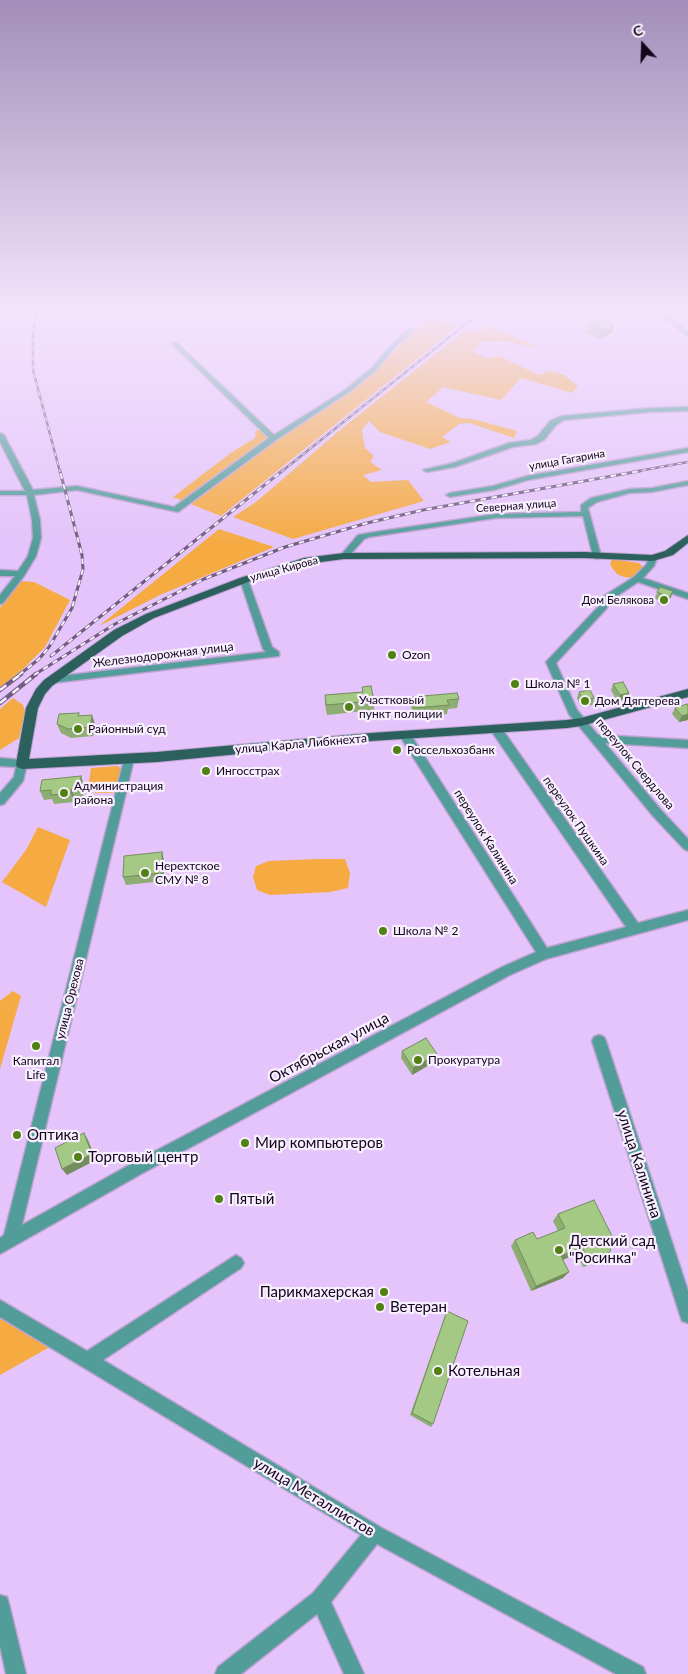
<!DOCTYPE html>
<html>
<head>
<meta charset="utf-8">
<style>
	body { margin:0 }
	#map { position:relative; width:688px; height:1674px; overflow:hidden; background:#e4c4fa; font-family:Lato,sans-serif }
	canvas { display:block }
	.north { position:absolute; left:618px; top:20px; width:50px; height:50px; -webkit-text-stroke:4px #f8f0fe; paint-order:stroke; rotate:340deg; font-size:14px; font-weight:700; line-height:20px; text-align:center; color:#13051c }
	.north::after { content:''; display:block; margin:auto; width:18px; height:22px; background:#13051c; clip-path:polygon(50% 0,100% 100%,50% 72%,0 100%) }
</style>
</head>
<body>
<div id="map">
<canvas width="688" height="1674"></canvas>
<div class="north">С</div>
</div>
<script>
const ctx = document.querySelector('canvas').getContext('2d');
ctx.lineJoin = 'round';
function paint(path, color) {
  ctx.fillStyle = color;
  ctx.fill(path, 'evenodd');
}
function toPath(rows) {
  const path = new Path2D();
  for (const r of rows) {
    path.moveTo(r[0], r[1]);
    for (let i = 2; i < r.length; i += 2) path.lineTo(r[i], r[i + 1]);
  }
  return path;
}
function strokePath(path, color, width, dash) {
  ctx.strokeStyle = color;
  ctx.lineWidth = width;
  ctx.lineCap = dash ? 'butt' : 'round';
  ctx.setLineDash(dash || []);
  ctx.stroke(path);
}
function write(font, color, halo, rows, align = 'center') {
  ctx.font = font + ' Lato,sans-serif';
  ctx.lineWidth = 4.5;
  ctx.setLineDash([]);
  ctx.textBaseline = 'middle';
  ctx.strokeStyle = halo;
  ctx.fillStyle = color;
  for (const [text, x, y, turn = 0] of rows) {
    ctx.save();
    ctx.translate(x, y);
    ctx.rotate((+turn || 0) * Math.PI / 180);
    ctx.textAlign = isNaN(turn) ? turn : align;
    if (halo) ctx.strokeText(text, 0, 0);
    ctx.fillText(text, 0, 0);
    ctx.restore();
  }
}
const green = toPath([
	[431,318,458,326,221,516,173,497,232,452,255,438,256,430,261,430,271,442,348,392,377,370,410,334],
	[486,324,541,348,500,341,482,342,473,352,487,358,499,356,539,375,549,371,563,374,578,386,572,393,521,378,501,400,443,387,426,402,460,418,473,419,517,431,514,438,469,423,459,424,442,437,451,442,430,449,380,432,369,421,362,430,365,448,374,456,370,462,382,470,363,475,371,482,408,480,424,501,293,539,233,517,256,502,340,430,467,329,480,331],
	[219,529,274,547,160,595,99,626],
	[612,559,639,563,643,567,635,578,624,577,617,574,613,569,610,564],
	[19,581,34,582,70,600,45,647,22,670,0,687,0,608],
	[13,698,23,705,25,712,19,738,0,750,0,709],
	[118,766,122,770,116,793,95,793,89,782,91,768],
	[38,827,70,840,46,907,2,882,26,850],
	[317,859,345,859,350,873,348,888,330,892,270,895,257,890,253,877,256,866,269,861],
	[13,991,21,996,0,1069,0,1001],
	[0,1311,55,1344,0,1375]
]);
const minor = toPath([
	[658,311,665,311,688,332,688,337,658,311],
	[410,328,415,329,395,347,376,370,349,392,276,440,178,512,77,490,34,495,40,520,41,538,36,556,24,576,3,603,0,604,0,595,15,576,0,576,0,570,18,571,28,556,33,538,32,520,27,495,0,495,0,491,25,491,0,442,0,433,4,435,33,490,77,486,174,507,269,438,172,344,172,342,176,342,274,435,345,390,372,368,391,345,410,328],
	[688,407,688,411,650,412,564,420,556,425,544,440,536,444,513,447,455,467,427,472,423,470,453,463,509,443,531,440,538,436,550,421,562,416,650,408,688,407],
	[688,448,688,452,528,480,494,490,450,497,446,495,450,493,493,486,527,476,688,448],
	[688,481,688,485,652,492,630,493,597,502,588,508,601,556,597,559,593,556,583,516,496,518,369,537,364,539,347,558,341,558,340,556,358,535,369,533,496,514,581,512,581,505,591,498,630,489,652,488,688,481],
	[653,555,657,558,654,566,643,578,688,593,688,599,638,582,611,600,606,609,556,663,577,710,598,735,688,740,688,748,605,743,661,810,688,839,688,851,684,849,653,816,569,714,546,662,599,606,604,596,634,577,646,565,650,556,653,555],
	[244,577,248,580,272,647,279,652,279,656,52,683,47,680,52,677,266,652,263,649,240,580,244,577],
	[496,725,500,726,638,923,688,910,688,920,546,959,510,975,141,1174,0,1254,0,1238,4,1235,125,756,133,756,134,759,22,1225,131,1164,502,967,536,952,401,738,400,735,401,732,409,732,547,948,626,927,492,732,491,729,492,726,496,725],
	[0,758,22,760,27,764,23,781,4,804,0,805,0,793,14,777,16,767,0,766,0,758],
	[599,1035,604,1037,606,1041,688,1291,688,1323,682,1321,680,1315,592,1041,594,1037,599,1035],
	[236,1255,241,1258,244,1263,241,1268,103,1360,380,1527,643,1667,646,1674,616,1674,377,1544,331,1602,364,1674,344,1674,317,1614,241,1674,215,1674,218,1667,313,1593,361,1535,0,1317,0,1300,87,1351,236,1255],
	[0,1595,7,1597,9,1604,26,1674,6,1674,0,1646,0,1595]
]);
const major = toPath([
	[688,535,688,543,673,555,653,561,584,558,344,559,305,564,248,582,154,618,122,636,52,686,45,694,38,708,29,759,157,752,371,733,567,720,581,718,688,689,688,697,581,726,567,728,371,741,157,762,22,769,17,767,16,764,26,708,36,689,44,680,114,630,146,614,240,578,304,558,344,553,584,552,652,555,665,551,688,535]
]);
const railFar2 = toPath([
	[36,311,33,336,33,370,60,472],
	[281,472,482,311],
	[633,472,688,462]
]);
const railFar1 = toPath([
	[51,656,282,471],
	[19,675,39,659,49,647,72,608,83,569,82,555,60,471],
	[34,675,115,624,204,579,285,547,367,523,423,510,640,471]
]);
const rail = toPath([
	[0,690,21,674],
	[0,703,36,674]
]);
const wall = toPath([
	[587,324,612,333,600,339,586,333],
	[657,592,671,597,666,606,658,604,659,600,655,599],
	[613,684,629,693,627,699,617,701,611,690],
	[362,687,374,701,374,710,327,715,325,704,325,695,362,692],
	[579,692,594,698,593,705,581,706,577,698],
	[412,697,459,699,457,708,448,709,447,714,414,718,411,707],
	[688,706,688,720,679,722,672,714,675,708],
	[79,716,95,724,93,736,71,738,61,733,57,724],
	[84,786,83,797,75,798,74,802,54,804,52,799,44,800,40,791],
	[162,852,164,861,164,881,126,885,123,877],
	[402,1051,437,1054,436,1061,412,1075,401,1058],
	[558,1214,604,1258,583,1267,577,1254,563,1260,563,1278,531,1291,511,1246,515,1240,537,1239,558,1231,553,1221],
	[447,1311,433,1424,431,1427,410,1415,445,1316]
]);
const shadedWall = toPath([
	[614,325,612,333,600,339,602,330],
	[673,591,671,597,666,606,668,600],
	[629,693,627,699,617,701,620,695],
	[688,714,688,720,679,722,682,716],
	[92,715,95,724,93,736,90,727],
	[81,776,84,786,83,797,80,788],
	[71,789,75,798,74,802,71,793],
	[162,852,164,861,164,881,162,873],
	[437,1054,436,1061,412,1075,413,1068],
	[84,1133,88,1140,96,1160,67,1175,62,1169],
	[582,1247,577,1254,556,1262,561,1256],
	[610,1252,604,1258,583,1267,589,1261],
	[569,1272,563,1278,531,1291,536,1286]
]);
const building = toPath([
	[600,319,614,325,602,330,587,324,600,319],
	[660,587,673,591,668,600,660,597,662,594,657,592,660,587],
	[623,682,629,693,620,695,613,684,623,682],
	[371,686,374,701,326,705,325,695,363,692,362,687,371,686],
	[590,690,594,698,583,700,579,692,590,690],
	[457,693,459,699,447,700,449,705,415,708,412,697,457,693],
	[687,704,688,706,688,714,682,716,675,708,687,704],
	[79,713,78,716,92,715,90,727,68,729,57,724,59,714,79,713],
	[81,776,80,788,71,789,71,793,51,795,51,790,40,791,42,780,81,776],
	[162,852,162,873,123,877,124,856,162,852],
	[426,1038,437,1054,413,1068,402,1051,426,1038],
	[84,1133,92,1154,62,1169,55,1148,84,1133],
	[594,1200,612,1236,610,1252,589,1261,582,1247,561,1256,569,1272,536,1286,515,1240,533,1232,537,1239,565,1228,558,1214,594,1200],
	[447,1311,468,1321,433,1424,412,1413,447,1311]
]);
const markers = [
	[664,600,5,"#518110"],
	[392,655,5,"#518110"],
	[515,684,5,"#518110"],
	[585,701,5,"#518110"],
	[349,707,5,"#518110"],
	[78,729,5,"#518110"],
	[397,750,5,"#518110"],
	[206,771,5,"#518110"],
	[64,793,5,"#518110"],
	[145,873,5,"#518110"],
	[383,931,5,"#518110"],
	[36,1046,5,"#518110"],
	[418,1060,5,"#518110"],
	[17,1135,5,"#518110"],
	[245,1143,5,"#518110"],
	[78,1157,5,"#518110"],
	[219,1199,5,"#518110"],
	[559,1250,5,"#518110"],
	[384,1292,5,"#518110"],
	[380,1307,5,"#518110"],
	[438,1371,5,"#518110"]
];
const farStreetnames = [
	["улица Гагарина",567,460,-10],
	["Северная улица",516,506,-4],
	["улица Кирова",284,569,-15]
];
const farPoinames = [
	["Дом Белякова",654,600]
];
const streetNames = [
	["Железнодорожная улица",163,655,-7],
	["улица Карла Либкнехта",301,744,-5],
	["переулок Свердлова",635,764,50],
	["переулок Пушкина",576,821,55],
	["переулок Калинина",486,837,58],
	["улица Орехова",70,999,-76]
];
const poiNames = [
	["Ozon",402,655],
	["Школа № 1",525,684],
	["Участковый",359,700],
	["пункт полиции",359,714],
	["Дом Дягтерева",595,701],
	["Районный суд",88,729],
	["Россельхозбанк",407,750],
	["Ингосстрах",216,771],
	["Администрация",74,786],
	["района",74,800],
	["Нерехтское",155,866],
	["СМУ № 8",155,880],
	["Школа № 2",393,931],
	["Прокуратура",428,1060],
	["Капитал",36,1061,"center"],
	["Life",36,1075,"center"]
];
const nearStreetnames = [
	["Октябрьская улица",329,1048,-28],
	["улица Калинина",639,1164,72],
	["улица Металлистов",314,1497,31]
];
const nearPoinames = [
	["Оптика",27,1135],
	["Мир компьютеров",255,1143],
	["Торговый центр",88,1157],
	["Пятый",229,1199],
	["Детский сад",569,1241],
	["\"Росинка\"",569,1258],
	["Парикмахерская",374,1292,"right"],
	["Ветеран",390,1307],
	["Котельная",448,1371]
];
paint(green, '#f5aa42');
strokePath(minor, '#bea2d2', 3);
strokePath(major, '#bea2d2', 2);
paint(minor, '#529d99');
paint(major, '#2b605d');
strokePath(railFar2, '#725c81', 2.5);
strokePath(railFar1, '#725c81', 3);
strokePath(rail, '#725c81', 4.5);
strokePath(railFar2, '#f8f0fe', 1, [4.5]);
strokePath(railFar1, '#f8f0fe', 2, [5.5]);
strokePath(rail, '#f8f0fe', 2.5, [8]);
paint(wall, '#8dad72');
paint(shadedWall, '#738d5c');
paint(building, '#a4c984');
strokePath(building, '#738d5c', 1);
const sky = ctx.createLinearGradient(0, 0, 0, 546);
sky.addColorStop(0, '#a28eb8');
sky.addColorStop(0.57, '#f3e4fd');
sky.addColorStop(1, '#f3e4fd00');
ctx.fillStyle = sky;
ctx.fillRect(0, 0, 688, 546);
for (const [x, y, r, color] of markers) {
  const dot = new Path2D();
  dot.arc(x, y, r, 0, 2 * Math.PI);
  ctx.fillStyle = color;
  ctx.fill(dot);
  strokePath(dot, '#f8f0fe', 2);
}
write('11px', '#13051c', '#f8f0fe', farStreetnames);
write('11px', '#13051c', '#f8f0fe', farPoinames, 'right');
write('12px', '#13051c', '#f8f0fe', streetNames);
write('12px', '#13051c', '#f8f0fe', poiNames, 'left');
write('15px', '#13051c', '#f8f0fe', nearStreetnames);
write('15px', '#13051c', '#f8f0fe', nearPoinames, 'left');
</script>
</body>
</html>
